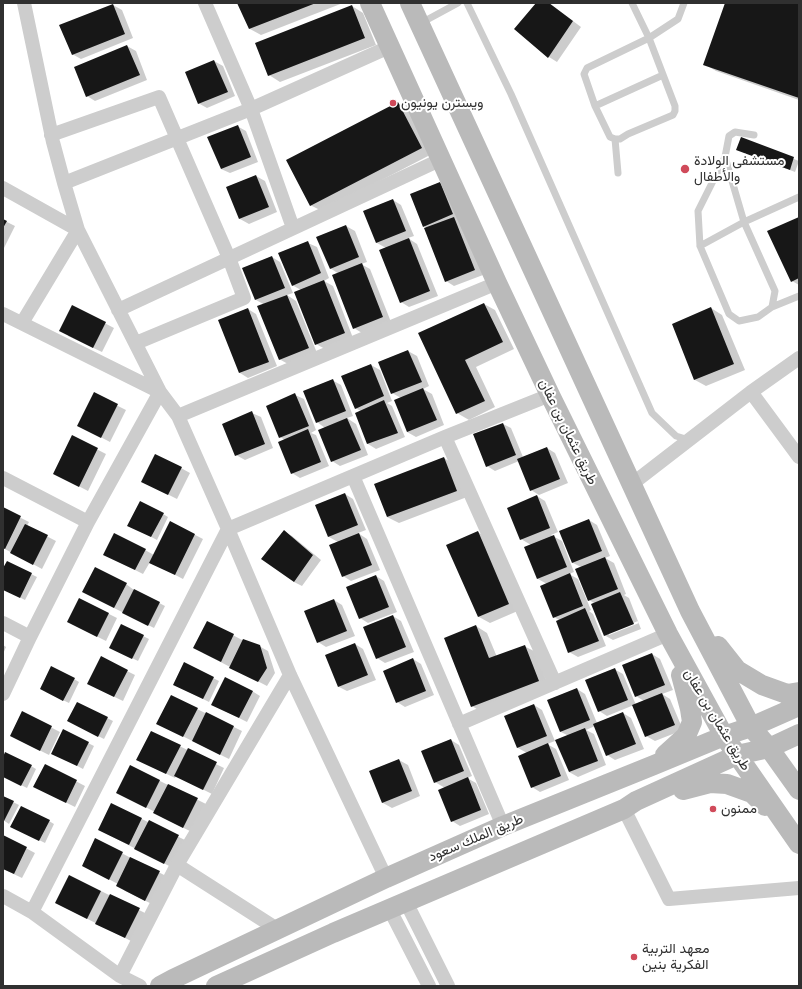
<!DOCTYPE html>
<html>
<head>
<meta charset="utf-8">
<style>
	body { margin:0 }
	#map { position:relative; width:802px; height:989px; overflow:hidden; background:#fff; font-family:"Noto Sans",sans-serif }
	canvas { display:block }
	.frame { position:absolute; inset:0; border:4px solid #303030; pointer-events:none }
</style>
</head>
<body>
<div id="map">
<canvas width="802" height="989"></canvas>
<div class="frame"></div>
</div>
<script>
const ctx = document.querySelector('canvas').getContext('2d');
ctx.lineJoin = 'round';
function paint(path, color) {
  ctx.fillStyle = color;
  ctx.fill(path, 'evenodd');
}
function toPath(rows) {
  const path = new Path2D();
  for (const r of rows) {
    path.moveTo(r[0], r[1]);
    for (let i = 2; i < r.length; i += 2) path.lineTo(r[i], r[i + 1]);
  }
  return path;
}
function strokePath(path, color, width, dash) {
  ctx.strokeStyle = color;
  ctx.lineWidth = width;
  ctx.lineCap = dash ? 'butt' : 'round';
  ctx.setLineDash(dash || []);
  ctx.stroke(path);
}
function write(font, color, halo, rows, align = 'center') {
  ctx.font = font + ' "Noto Sans",Vazirmatn,sans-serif';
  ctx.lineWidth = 4;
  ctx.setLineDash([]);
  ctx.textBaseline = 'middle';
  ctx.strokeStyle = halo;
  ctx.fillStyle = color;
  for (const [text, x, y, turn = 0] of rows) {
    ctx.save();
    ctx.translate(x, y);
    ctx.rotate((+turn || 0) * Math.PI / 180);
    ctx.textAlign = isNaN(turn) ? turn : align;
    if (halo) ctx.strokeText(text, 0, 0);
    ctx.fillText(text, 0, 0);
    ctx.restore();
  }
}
const shadow = toPath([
	[239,3,343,3,261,35,250,29],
	[537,3,549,3,581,27,557,62,549,57,516,29],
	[726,3,799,3,799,100,716,71,704,64],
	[113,5,122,10,133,38,81,59,72,54],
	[352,6,363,13,376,45,280,82,269,75],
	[127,46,136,51,147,80,95,101,87,96],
	[214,61,223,66,235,96,207,108,198,103],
	[398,103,409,110,432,154,322,211,310,205],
	[237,126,246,131,258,162,230,173,221,169],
	[741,139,799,161,795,172,743,152],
	[256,176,265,181,277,212,249,224,240,219,228,188],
	[440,183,448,188,483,275,454,286,446,281,427,228,424,226],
	[393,200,401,205,414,236,408,238,417,244,438,296,409,307,401,302,386,248,377,243,365,212],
	[799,218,799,285,792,281],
	[3,220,15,226,3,250],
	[346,226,355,231,367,262,361,264,370,269,391,322,362,333,354,328,339,274,330,268],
	[308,243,317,247,329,278,324,281,333,286,353,338,325,349,316,344,301,290,292,285],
	[272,257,280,262,293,293,287,295,296,301,317,353,288,364,279,359,265,305,256,300],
	[484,304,495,310,514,349,476,367,495,407,469,420,457,413,420,334],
	[72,306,114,328,102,352,68,336],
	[711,308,722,315,745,370,706,386,695,380],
	[248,309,256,314,277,366,248,378,240,373],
	[408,351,417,356,429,386,423,389,432,394,444,425,416,437,407,432,401,398,392,393],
	[371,365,380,370,392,401,387,403,392,406,405,437,376,449,368,444,356,413,361,411,355,408],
	[332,380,341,385,353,416,347,418,356,424,368,455,340,466,332,461,325,428,317,422],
	[94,394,126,410,110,442,87,430],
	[295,395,304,399,316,430,311,433,316,435,329,466,300,478,292,473,285,440,280,437],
	[252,413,261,417,273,448,245,460,236,455],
	[503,424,511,428,523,457,547,448,555,453,568,483,539,495,531,490,519,461,495,471,487,466],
	[73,437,106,454,88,491,63,478],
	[444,458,455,465,467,497,399,523,387,517],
	[181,468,190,473,177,499,151,486],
	[345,494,353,499,366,530,358,533,367,539,380,570,351,581,343,576,338,542,329,537],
	[537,496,545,501,558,532,551,535,562,541,574,572,569,574,578,579,591,610,589,611,593,614,606,646,578,657,569,652,559,620,554,617,547,584,538,579,531,545,521,539],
	[3,509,29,522,27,526,56,541,42,569,3,548],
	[163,514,168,517,157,540,134,528],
	[589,520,597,525,610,556,605,558,614,563,626,594,624,595,629,598,641,629,613,640,604,635,594,603,589,600,581,567,573,563,560,532],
	[638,621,639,623,609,635,609,633],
	[170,522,203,539,183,579,150,562,143,574,113,559,145,550,154,555],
	[284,532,292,536,321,560,302,586,294,582],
	[478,532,489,539,520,610,490,623,479,617,448,545],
	[3,570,31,574,37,577,25,600,3,589],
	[376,576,384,581,397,612,368,623,360,618],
	[126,584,134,590,165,606,154,628,92,597],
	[79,599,117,618,106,641,76,626],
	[334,600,342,605,355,636,326,647,318,642],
	[393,616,401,621,414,652,385,663,377,658],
	[208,622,244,641,259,646,268,651,275,673,267,686,203,653],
	[476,626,487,633,497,657,524,646,536,652,549,687,483,713,472,706],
	[143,636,149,639,138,661,116,650],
	[355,644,363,649,376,680,347,691,339,687],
	[3,645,6,647,3,654],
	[652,654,660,659,673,690,662,694,670,699,683,730,655,741,646,736,634,705,607,716,599,711,614,669,623,674,636,705,644,701,636,696],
	[413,659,421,664,434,695,405,707,397,702],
	[127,671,135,675,123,701,96,688],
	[213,678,219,681,209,702,179,687],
	[74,679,79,682,69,703,46,692],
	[577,689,585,694,597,723,623,713,631,718,644,749,615,760,607,755,595,726,586,730,594,734,606,765,578,777,569,772,569,736,561,732],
	[252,691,260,696,247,722,221,709],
	[77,703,113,721,104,739,74,724],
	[534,705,542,710,555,741,547,744,556,749,569,780,540,792,532,787,527,753,518,748,505,717],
	[197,709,242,731,229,759,166,728],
	[23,713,60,732,49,755,19,740],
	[64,731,94,746,83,769,58,756],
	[151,732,224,768,212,794,176,776,175,778,146,764],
	[451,740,459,745,472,776,467,778,476,783,489,814,460,826,452,821,445,788,435,782],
	[3,759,31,766,36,769,27,788,3,776],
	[399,760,408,765,420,796,392,808,383,803,371,772],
	[45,765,85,786,75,807,43,791],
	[130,766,206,804,192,832,163,818,155,812,126,797],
	[3,797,19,805,9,824,3,820],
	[111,804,187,841,173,868,107,834],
	[49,821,54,824,45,843,17,829],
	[3,836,35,853,22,878,3,869],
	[96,840,168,877,154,905,125,891,118,884,91,870],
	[101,891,147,914,133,942,56,903]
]);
const building = toPath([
	[237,3,316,3,249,29],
	[536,3,549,3,573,21,548,58,514,29],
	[725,3,799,3,799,98,703,65],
	[113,4,125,34,72,55,59,25],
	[352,5,365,38,268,76,255,43],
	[127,45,140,75,86,97,74,67],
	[214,60,228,92,198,104,185,72],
	[398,102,422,148,310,206,286,160],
	[238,125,251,157,221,169,207,137],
	[741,137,794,157,790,170,736,150],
	[256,175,269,207,239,219,226,187],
	[440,182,453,214,423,227,410,194],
	[393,199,406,231,376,243,363,211],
	[454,217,475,270,445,282,424,228],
	[799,217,799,278,791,282,767,231],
	[3,219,7,221,3,228],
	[346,225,359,257,330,269,316,237],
	[409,238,430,291,400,303,379,250],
	[308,241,321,273,292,286,278,253],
	[272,256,285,288,255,300,242,268],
	[362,263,383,317,353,329,332,275],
	[324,280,345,333,315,345,294,292],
	[287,295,309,348,279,360,257,306],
	[484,303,503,342,465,360,485,401,456,414,418,333],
	[72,305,106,322,93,348,59,331],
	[711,307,734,364,694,380,672,324],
	[248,308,269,362,239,373,218,320],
	[408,350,422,382,391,394,378,362],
	[371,364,384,396,355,409,341,376],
	[333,379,346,411,316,423,303,391],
	[423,388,437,420,407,432,394,400],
	[94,392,118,404,101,438,77,426],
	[295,393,309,426,279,438,266,406],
	[384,400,398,433,367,444,355,413],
	[252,411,265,444,235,456,222,424],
	[347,418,361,450,331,462,318,430],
	[503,423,516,455,486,467,473,434],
	[308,429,321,462,291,474,278,442],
	[72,435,98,448,79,487,53,474],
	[547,447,560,479,530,491,517,459],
	[155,454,182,467,168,495,141,482],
	[444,457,457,491,387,517,374,484],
	[345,493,358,525,328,537,315,505],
	[537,495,550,528,520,540,507,508],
	[140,501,164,513,151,537,127,526],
	[3,507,21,516,5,549,3,548],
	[589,519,602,551,572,563,559,531],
	[170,521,195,534,175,575,149,563],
	[25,524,48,535,33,565,10,553],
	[284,530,313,555,294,582,261,559],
	[478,531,509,604,478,617,446,545],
	[114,533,146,549,135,570,103,555],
	[359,533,372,565,342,577,329,545],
	[554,535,567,567,537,579,524,547],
	[605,557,618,589,588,601,575,569],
	[7,561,32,573,20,598,3,590,3,568],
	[95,567,127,583,114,608,82,592],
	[570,573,583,606,553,618,540,586],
	[376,575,389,607,359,619,346,587],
	[134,589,160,602,148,626,122,613],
	[620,592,634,624,604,636,591,604],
	[79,598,109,613,97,637,67,622],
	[334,599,347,631,317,643,304,611],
	[585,608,599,641,568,653,556,621],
	[393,615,406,647,376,659,363,627],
	[207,621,234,634,221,662,193,648],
	[121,624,144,635,132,659,109,648],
	[476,625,489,658,525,645,539,681,471,707,444,638],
	[243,639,260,645,267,668,258,682,229,668],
	[355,643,368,675,338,687,325,655],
	[652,653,665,685,635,697,622,665],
	[101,656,128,670,114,697,87,684],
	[413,658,426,691,396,703,383,671],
	[184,662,214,677,203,699,173,685],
	[51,666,75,678,63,701,40,689],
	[615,668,628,700,598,712,585,680],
	[225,677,253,691,239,718,211,705],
	[577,688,590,720,560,732,547,700],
	[662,693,675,725,645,737,632,705],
	[171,695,198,708,183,737,156,724],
	[77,702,108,717,98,737,67,721],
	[534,704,547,736,517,748,504,716],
	[22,711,52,726,40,751,10,736],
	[206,712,234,726,220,755,192,741],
	[623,712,636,744,606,756,593,724],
	[585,728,598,761,569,772,555,740],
	[63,729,89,742,77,766,51,754],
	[151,731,181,745,166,774,136,760],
	[451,739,464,771,434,783,421,751],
	[548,743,561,776,531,788,518,756],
	[188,748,217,762,203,790,174,776],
	[5,752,32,765,21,786,3,777,3,757],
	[399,759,412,791,382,803,369,771],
	[45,764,77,780,66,803,33,787],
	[130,765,160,780,146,808,116,793],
	[468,777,481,810,451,822,438,790],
	[168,784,198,798,183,828,153,813],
	[3,796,14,801,3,823],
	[111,803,142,818,129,845,98,830],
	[21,806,50,820,39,841,10,827],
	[149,820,179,835,164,864,134,849],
	[3,835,27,847,14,874,3,869],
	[95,838,123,852,109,880,82,866],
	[130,857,160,871,145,901,116,886],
	[69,875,101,891,87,919,55,903],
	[110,894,140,908,125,938,95,924]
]);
const service = toPath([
	[467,3,511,94,652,413,676,436,689,440],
	[632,3,649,38,675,106,675,111,673,115,628,134,620,139,615,139,610,137,595,106,584,74,587,68,649,38,678,19,684,3],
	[421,23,458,3],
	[595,106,663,75],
	[615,139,618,173],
	[725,157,744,222,799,197],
	[700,246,744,222,775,291,772,307,758,317,739,321,729,314,700,246,698,211,725,157,729,136,735,132,754,135],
	[772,307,799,296]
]);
const minor = toPath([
	[24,3,53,142,64,183,78,230,160,392,178,416,228,529,290,675,386,878],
	[205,3,251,109,293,228],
	[51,135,159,97,229,258,244,298,136,343],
	[64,183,251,109,389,47],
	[3,188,78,230,22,323],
	[118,310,442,159],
	[3,314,160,392,88,522,30,637,3,694],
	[751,392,799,457],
	[178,416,497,283],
	[445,437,555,683],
	[353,476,503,826],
	[3,478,88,522],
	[632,484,751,392,799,358],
	[3,623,30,637],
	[459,724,668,634],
	[624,809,669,899,799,888],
	[177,865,277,929],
	[3,896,32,912,120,976,140,986],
	[406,902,448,986],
	[390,910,429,986],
	[32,912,228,529,445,437,550,395],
	[120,976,177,865,290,675]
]);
const secondary = toPath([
	[370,3,497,283,550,395,668,634,724,736,799,844],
	[410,3,690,611,751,727,769,748,799,790],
	[718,646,737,670,762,685,787,694,799,692],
	[665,755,686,736,692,722,690,709,681,675],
	[683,790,710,783,727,784,752,793,765,806],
	[160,986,173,979,386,878,503,826,654,765,724,736,751,727,799,706],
	[216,986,333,933,624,809,636,801,737,755,769,748,799,734]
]);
const markers = [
	[393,103,4,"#d04a5a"],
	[685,169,5,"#d04a5a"],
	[713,809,4,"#d04a5a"],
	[634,957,4,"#d04a5a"]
];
const poiNames = [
	["ويسترن يونيون",401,103],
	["مستشفى الولادة",694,161],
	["والأطفال",694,177],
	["ممنون",721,809],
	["معهد التربية",642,949],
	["الفكرية بنين",642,965]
];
const streetNames = [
	["طريق عثمان بن عفان",568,432,64],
	["طريق عثمان بن عفان",717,720,59],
	["طريق الملك سعود",476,838,-23]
];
paint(shadow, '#0003');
paint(building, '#171717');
strokePath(service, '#cdcdcd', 7);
strokePath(minor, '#cdcdcd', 14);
strokePath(secondary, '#bababa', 20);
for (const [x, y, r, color] of markers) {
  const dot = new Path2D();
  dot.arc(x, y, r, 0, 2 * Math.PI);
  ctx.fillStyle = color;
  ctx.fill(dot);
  strokePath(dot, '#fff', 1.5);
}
write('14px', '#303030', '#fff', poiNames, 'left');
write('14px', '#303030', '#fff', streetNames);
</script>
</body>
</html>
